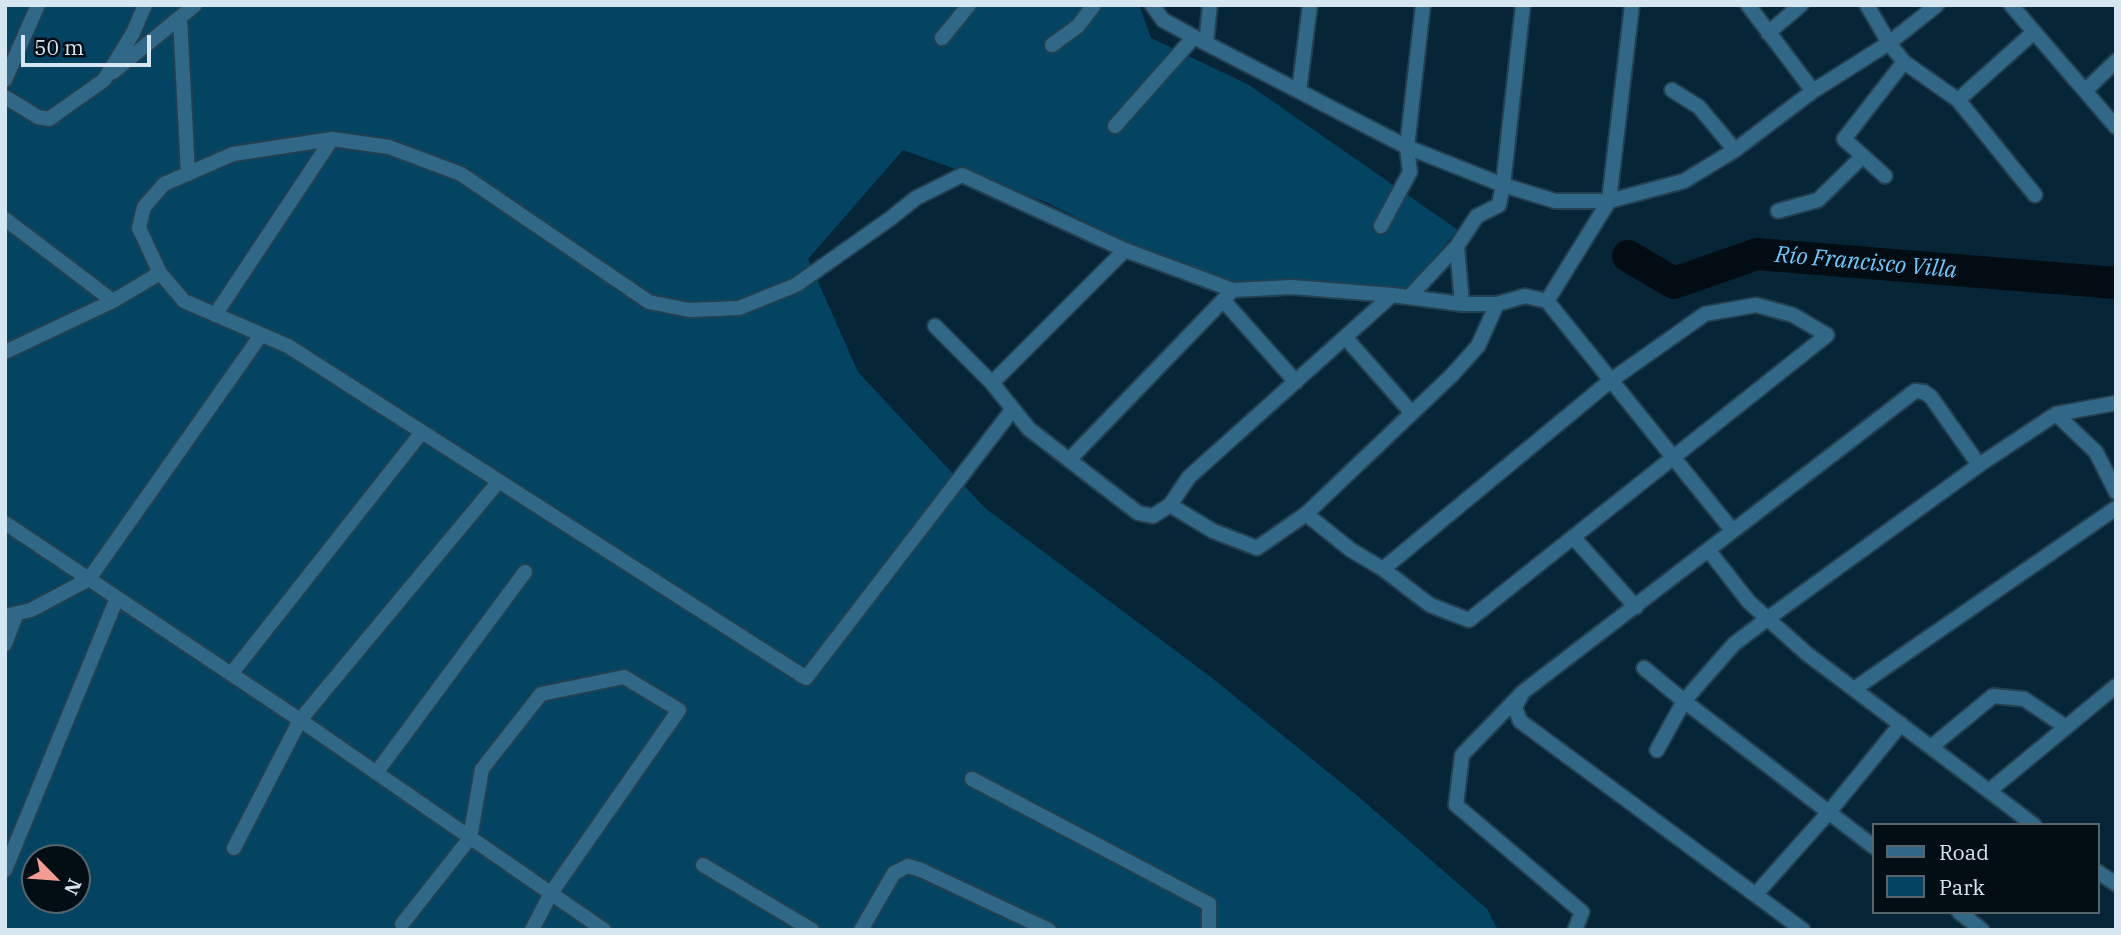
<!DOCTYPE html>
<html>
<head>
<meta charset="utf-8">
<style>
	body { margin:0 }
	#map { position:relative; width:2121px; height:935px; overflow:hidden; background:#062536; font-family:"IBM Plex Serif",serif }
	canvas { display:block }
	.frame { position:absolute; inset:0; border:7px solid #d5e6f1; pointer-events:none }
	.legend { position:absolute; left:1872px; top:823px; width:228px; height:91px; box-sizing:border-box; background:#030d14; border:2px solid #57646c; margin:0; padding:9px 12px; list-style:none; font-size:21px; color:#d5e6f1 }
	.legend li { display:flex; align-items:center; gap:14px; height:35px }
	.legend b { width:35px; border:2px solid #57646c }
	.north { position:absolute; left:21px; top:844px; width:70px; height:70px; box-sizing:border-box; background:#030d14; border:2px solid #57646c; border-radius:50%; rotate:115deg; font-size:19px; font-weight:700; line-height:28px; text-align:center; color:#d5e6f1 }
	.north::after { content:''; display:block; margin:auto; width:24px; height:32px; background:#f59c92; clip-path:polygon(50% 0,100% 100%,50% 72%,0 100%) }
	.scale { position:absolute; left:21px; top:35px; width:130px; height:32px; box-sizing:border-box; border:4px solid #d5e6f1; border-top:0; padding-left:9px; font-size:21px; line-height:24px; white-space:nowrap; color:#d5e6f1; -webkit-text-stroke:5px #030d14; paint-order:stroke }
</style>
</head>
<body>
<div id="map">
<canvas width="2121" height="935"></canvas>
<div class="frame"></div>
<ul class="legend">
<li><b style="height:9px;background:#316888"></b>Road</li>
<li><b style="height:19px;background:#034463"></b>Park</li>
</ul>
<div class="north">N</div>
<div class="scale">50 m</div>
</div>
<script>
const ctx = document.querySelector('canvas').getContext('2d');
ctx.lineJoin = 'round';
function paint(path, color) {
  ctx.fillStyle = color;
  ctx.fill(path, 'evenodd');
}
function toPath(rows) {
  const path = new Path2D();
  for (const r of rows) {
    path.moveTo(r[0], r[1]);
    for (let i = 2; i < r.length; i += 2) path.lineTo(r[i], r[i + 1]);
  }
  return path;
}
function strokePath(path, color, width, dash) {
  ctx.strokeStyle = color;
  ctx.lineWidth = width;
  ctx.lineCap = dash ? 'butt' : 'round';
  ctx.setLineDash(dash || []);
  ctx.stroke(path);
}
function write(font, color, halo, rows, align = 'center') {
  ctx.font = font + ' "IBM Plex Serif",serif';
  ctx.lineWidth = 7;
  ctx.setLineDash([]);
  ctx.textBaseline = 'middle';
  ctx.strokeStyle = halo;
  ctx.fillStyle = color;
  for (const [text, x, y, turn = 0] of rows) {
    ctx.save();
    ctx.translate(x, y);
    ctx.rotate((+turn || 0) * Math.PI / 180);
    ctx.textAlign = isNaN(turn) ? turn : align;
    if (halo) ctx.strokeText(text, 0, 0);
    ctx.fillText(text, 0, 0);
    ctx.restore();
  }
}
const green = toPath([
	[5,5,1139,5,1151,38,1249,85,1458,230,1394,304,1296,288,1228,287,1134,246,1046,202,903,150,808,259,858,372,985,508,1212,678,1360,798,1487,909,1498,930,5,930],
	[35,858,77,858,77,900,35,900]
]);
const river = toPath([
	[1628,256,1674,283,1757,254,2116,283]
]);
const street = toPath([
	[1152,5,1163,20,1194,37,1407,147,1503,185,1555,201,1609,201,1684,181,1735,150,1813,91,1889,43,1937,5],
	[1748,5,1813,91],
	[1867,5,1889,43,1904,62,1958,100,2035,195],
	[2011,5,2116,127],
	[180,18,188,174],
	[1768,33,1801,5],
	[942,38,969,5],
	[1206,43,1210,5],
	[1052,45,1078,26,1094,5],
	[113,72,195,5],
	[5,80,38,5],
	[1672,90,1699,107,1735,150],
	[2086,90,2116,61],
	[1299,91,1310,5],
	[5,97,38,117,49,119,104,80,133,33,145,5],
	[1958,100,2034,32],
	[1115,126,1194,37],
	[1885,176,1844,139,1904,62],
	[1778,211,1818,200,1863,156],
	[5,219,113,301],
	[1381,226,1410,172,1407,147,1423,5],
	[1457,246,1462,304],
	[1409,297,1457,246,1477,216,1499,205,1503,185,1523,5],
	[1223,300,1296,382],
	[1547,301,1609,201,1632,5],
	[215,315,332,139],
	[935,326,992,383,1029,429,1138,513,1153,516,1170,505,1189,477,1392,295],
	[1345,337,1411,412],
	[5,352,113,301,160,273],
	[992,383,1125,250],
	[1013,409,806,678,288,346,184,301,160,273,139,228,144,207,164,184,233,154,332,139,389,147,461,174,649,302,689,310,739,308,796,285,891,218,916,198,962,175,1125,250,1233,290,1292,287,1392,295,1462,304,1497,304,1525,296,1547,301,1732,530],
	[2056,414,2096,452,2116,492],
	[1069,460,1233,290],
	[1170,505,1213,531,1257,548,1306,514,1452,375,1478,346,1497,304],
	[1306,514,1351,550,1383,569,1430,605,1469,620,1827,335,1793,315,1756,305,1705,314,1610,381,1383,569],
	[5,523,300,720,604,930],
	[1573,537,1636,607],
	[1709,551,1749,602,1806,653,2034,825],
	[5,616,31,610,89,579,261,335],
	[5,644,17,613],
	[1644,668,1684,701,1874,847],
	[231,674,422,432],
	[1854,689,2116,508],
	[1521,696,1515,707,1520,721,1803,930],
	[1931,747,1993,696,2024,699,2066,727],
	[1657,750,1684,701,1734,644,1767,619,1979,465,2056,414,2116,403],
	[376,773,525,572],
	[972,779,1209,904,1209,930],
	[1989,791,2116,686],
	[234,848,300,720,499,481],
	[703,865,812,930],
	[5,870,117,598],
	[2098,872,2116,884],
	[1756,894,1829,812,1901,724],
	[1959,912,1982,930],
	[402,924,470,838,482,769,541,694,624,677,679,710,551,893,532,930],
	[861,930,894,873,908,866,921,870,1049,930],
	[1575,930,1582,912,1456,805,1462,755,1523,692,1915,391,1924,392,1931,397,1979,465]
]);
const waterNames = [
	["Río Francisco Villa",1866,263,5]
];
paint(green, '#034463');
strokePath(river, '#030c13', 32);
strokePath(street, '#234050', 18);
strokePath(street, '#316888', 14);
write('italic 23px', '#70c9fe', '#030d14', waterNames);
</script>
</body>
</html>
